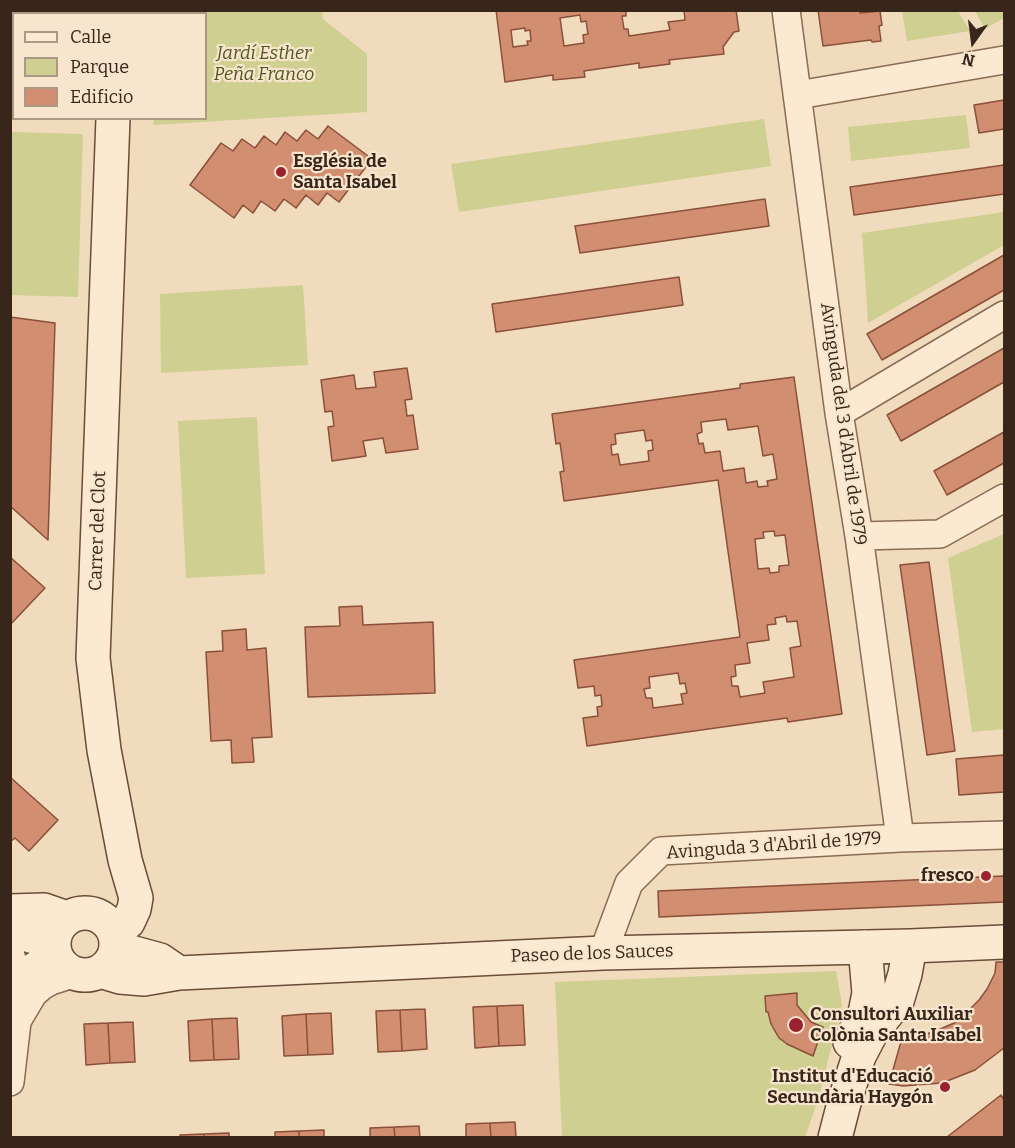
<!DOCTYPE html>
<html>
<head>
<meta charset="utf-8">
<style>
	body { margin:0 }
	#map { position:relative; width:1015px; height:1148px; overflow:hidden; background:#f1dbbd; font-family:Bitter,serif }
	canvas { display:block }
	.frame { position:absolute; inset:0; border:12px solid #38261b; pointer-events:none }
	.legend { position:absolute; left:12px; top:12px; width:195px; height:108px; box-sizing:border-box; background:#f7e6cd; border:2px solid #ab9986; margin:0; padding:8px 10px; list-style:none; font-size:18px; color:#38261b }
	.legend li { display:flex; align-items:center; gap:12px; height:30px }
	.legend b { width:30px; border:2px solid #ab9986 }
	.north { position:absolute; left:943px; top:12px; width:60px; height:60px; -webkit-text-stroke:4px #f7e6cd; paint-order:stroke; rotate:194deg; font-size:16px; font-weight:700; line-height:24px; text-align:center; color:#38261b }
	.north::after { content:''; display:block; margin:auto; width:21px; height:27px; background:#38261b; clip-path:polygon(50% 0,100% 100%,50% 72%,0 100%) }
</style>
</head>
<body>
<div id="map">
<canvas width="1015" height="1148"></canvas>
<div class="frame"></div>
<ul class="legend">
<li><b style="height:8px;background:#fbead1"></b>Calle</li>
<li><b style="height:16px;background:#cfcf91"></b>Parque</li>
<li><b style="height:16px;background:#d18e70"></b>Edificio</li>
</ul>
<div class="north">N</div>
</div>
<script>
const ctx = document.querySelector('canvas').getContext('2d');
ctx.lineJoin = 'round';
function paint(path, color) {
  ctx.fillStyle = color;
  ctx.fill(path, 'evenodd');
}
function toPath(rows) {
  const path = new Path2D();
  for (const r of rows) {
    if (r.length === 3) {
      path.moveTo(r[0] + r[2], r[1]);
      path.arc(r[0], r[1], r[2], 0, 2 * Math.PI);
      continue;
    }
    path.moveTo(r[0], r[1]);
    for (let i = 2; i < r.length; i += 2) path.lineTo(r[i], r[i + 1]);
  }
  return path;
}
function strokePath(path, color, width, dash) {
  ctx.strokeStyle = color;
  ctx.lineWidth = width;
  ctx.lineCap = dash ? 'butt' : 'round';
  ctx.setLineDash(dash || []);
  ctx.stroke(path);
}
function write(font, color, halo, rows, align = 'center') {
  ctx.font = font + ' Bitter,serif';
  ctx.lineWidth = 4.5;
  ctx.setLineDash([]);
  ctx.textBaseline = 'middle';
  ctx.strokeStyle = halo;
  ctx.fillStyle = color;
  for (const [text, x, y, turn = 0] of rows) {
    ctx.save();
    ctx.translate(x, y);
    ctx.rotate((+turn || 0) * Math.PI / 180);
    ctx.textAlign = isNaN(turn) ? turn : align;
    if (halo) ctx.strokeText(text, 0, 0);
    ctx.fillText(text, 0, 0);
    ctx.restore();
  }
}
const green = toPath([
	[174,11,322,11,323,19,367,54,367,112,153,125,154,119,206,118,206,14,173,13],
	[902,11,958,11,970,31,907,41],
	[975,11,1004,11,1004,18,985,29],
	[966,115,970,148,851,161,848,127],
	[764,119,771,166,459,212,451,164],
	[11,132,83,134,78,297,11,295],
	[1004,212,1004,245,868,323,862,233],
	[303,285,308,365,161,373,160,294],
	[257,417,265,574,186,578,178,421],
	[1004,534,1004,729,972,732,948,558],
	[836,971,842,1005,818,1100,805,1137,562,1137,555,982]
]);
const building = toPath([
	[496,10,626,10,626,16,622,16,624,29,628,29,629,36,670,30,668,22,685,20,684,10,736,10,739,31,734,32,723,47,724,54,669,60,670,64,639,68,639,63,584,71,585,77,553,80,553,75,505,82,496,10],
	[580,15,581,22,586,21,588,34,583,35,584,43,564,46,560,18,580,15],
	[525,28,525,31,530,30,531,41,527,41,528,45,513,47,511,30,525,28],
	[818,10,860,10,860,13,880,11,882,25,879,26,881,41,872,42,871,40,823,46,818,10],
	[1004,100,1004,129,979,133,974,105,1004,100],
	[328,126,372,159,339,202,327,193,318,205,306,195,296,208,284,199,275,211,261,201,253,213,243,205,234,218,190,185,221,143,233,151,242,139,255,148,264,136,276,145,285,132,297,141,306,130,318,139,328,126],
	[1004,165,1004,194,854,215,850,187,1004,165],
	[765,199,769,226,580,253,575,226,765,199],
	[1004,255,1004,290,882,360,867,334,1004,255],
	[679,277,683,305,496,332,492,304,679,277],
	[10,317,55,323,48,540,10,506,10,317],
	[1004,348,1004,382,901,441,887,415,1004,348],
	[407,368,412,399,405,400,407,416,413,415,418,449,386,453,383,438,363,441,366,456,332,461,328,427,334,426,332,411,325,412,321,380,354,375,356,389,376,387,374,372,407,368],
	[794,377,842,714,788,722,787,718,587,746,583,718,598,716,597,707,602,706,601,695,595,696,594,686,578,688,574,660,740,637,718,480,564,501,560,472,564,471,560,443,556,444,552,414,740,388,740,384,794,377],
	[726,419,728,430,758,426,763,456,773,454,777,479,767,481,768,486,758,487,757,481,746,483,744,468,723,471,720,451,705,453,703,443,699,444,697,434,702,432,701,422,726,419],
	[644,430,646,441,652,440,653,450,648,451,649,461,620,465,618,454,612,455,611,445,616,444,615,434,644,430],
	[774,531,775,536,785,535,789,565,779,566,779,572,770,573,769,568,758,569,755,539,764,538,763,532,774,531],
	[786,616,787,622,797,621,801,646,790,648,794,677,763,682,765,693,740,697,738,686,732,686,731,677,736,676,735,665,750,663,747,643,769,640,767,625,776,624,775,618,786,616],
	[678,673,680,684,685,683,687,693,681,694,683,704,653,708,652,698,646,698,644,689,650,688,649,677,678,673],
	[1004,432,1004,463,947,495,934,471,1004,432],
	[10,557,45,588,10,625,10,557],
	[929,562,955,751,927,755,900,565,929,562],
	[362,606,363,625,433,622,435,693,308,697,305,627,340,626,339,607,362,606],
	[246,629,247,650,266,648,272,737,252,738,254,762,232,763,231,740,211,741,206,652,223,651,222,631,246,629],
	[1004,755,1004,792,959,795,956,759,1004,755],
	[10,777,58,820,29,851,15,838,10,842,10,777],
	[1004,876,1004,902,659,917,658,891,1004,876],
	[996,962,1004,962,1004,1048,975,1070,942,1083,903,1086,889,1084,902,1038,921,1036,938,1030,954,1023,966,1013,979,1000,987,989,995,973,996,962],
	[797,993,797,1005,811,1022,823,1027,813,1056,787,1044,779,1038,771,1024,768,1012,766,1012,765,996,797,993],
	[523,1005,525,1045,499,1046,497,1006,523,1005],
	[497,1006,499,1046,475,1048,473,1007,497,1006],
	[425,1009,427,1049,402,1051,400,1010,425,1009],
	[400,1010,402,1051,378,1052,376,1011,400,1010],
	[331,1013,333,1054,308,1055,306,1014,331,1013],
	[306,1014,308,1055,284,1056,282,1016,306,1014],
	[237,1018,239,1059,214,1060,212,1019,237,1018],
	[212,1019,214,1060,190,1061,188,1021,212,1019],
	[133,1022,135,1062,110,1063,108,1023,133,1022],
	[108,1023,110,1063,86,1065,84,1024,108,1023],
	[1001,1095,1004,1100,1004,1138,947,1137,1001,1095],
	[515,1122,516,1138,491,1138,490,1123,515,1122],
	[490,1123,491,1138,466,1138,466,1124,490,1123],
	[419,1126,420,1138,395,1138,394,1127,419,1126],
	[394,1127,395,1138,370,1138,370,1128,394,1127],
	[324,1130,324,1138,299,1138,299,1131,324,1130],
	[299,1131,299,1138,275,1138,275,1132,299,1131],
	[229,1133,229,1138,204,1138,204,1134,229,1133],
	[204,1134,204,1138,180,1138,180,1135,204,1134]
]);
const street = toPath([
	[786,10,839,413,859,536,900,838],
	[798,95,1004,60],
	[839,413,1004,315],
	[859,536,940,534,1004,498],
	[10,951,17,984],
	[603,953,629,883,661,851,900,838,1004,835],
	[17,1021,33,994,42,986,51,981,76,973],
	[10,1082,17,1022,17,984,28,970,55,953]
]);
const secondary = toPath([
	[59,14,61,11],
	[136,14,138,10],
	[10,57,14,56],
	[113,118,93,658,104,750,125,860,136,898,134,909,128,922,115,933],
	[10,911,44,910,67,918],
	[85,944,31],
	[10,930,54,943],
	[116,948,160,960,179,973],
	[100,971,120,977,144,979,179,973,603,953,910,946,1004,942],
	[850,1042,865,1013,869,993,865,947],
	[835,1138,844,1103,859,1056,871,1033,897,1001,905,974,910,946]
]);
const markers = [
	[281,172,6,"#9c2130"],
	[986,876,6,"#9c2130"],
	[796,1025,8,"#9c2130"],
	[945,1087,6,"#9c2130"]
];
const parkNames = [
	["Jardí Esther",264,54],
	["Peña Franco",264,75]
];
const poiNames = [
	["Església de",293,162],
	["Santa Isabel",293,183],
	["fresco",974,876,"right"],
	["Consultori Auxiliar",810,1015],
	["Colònia Santa Isabel",810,1036],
	["Institut d'Educació",933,1077,"right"],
	["Secundària Haygón",933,1098,"right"]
];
const streetNames = [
	["Avinguda del 3 d'Abril de 1979",843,424,82],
	["Carrer del Clot",98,531,-88],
	["Avinguda 3 d'Abril de 1979",774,846,-4],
	["Paseo de los Sauces",592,954,-2]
];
paint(green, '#cfcf91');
paint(building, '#d18e70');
strokePath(building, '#8a5039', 1.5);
strokePath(street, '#8a6b55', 30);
strokePath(secondary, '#6b4c39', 36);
strokePath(street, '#fbead1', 27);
strokePath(secondary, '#fbead1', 33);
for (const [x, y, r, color] of markers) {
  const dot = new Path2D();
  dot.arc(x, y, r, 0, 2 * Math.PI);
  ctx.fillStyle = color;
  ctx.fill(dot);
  strokePath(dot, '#f7e6cd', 2);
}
write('italic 18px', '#4e5620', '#f7e6cd', parkNames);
write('bold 18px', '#38261b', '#f7e6cd', poiNames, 'left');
write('18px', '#38261b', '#f7e6cd', streetNames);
</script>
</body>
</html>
